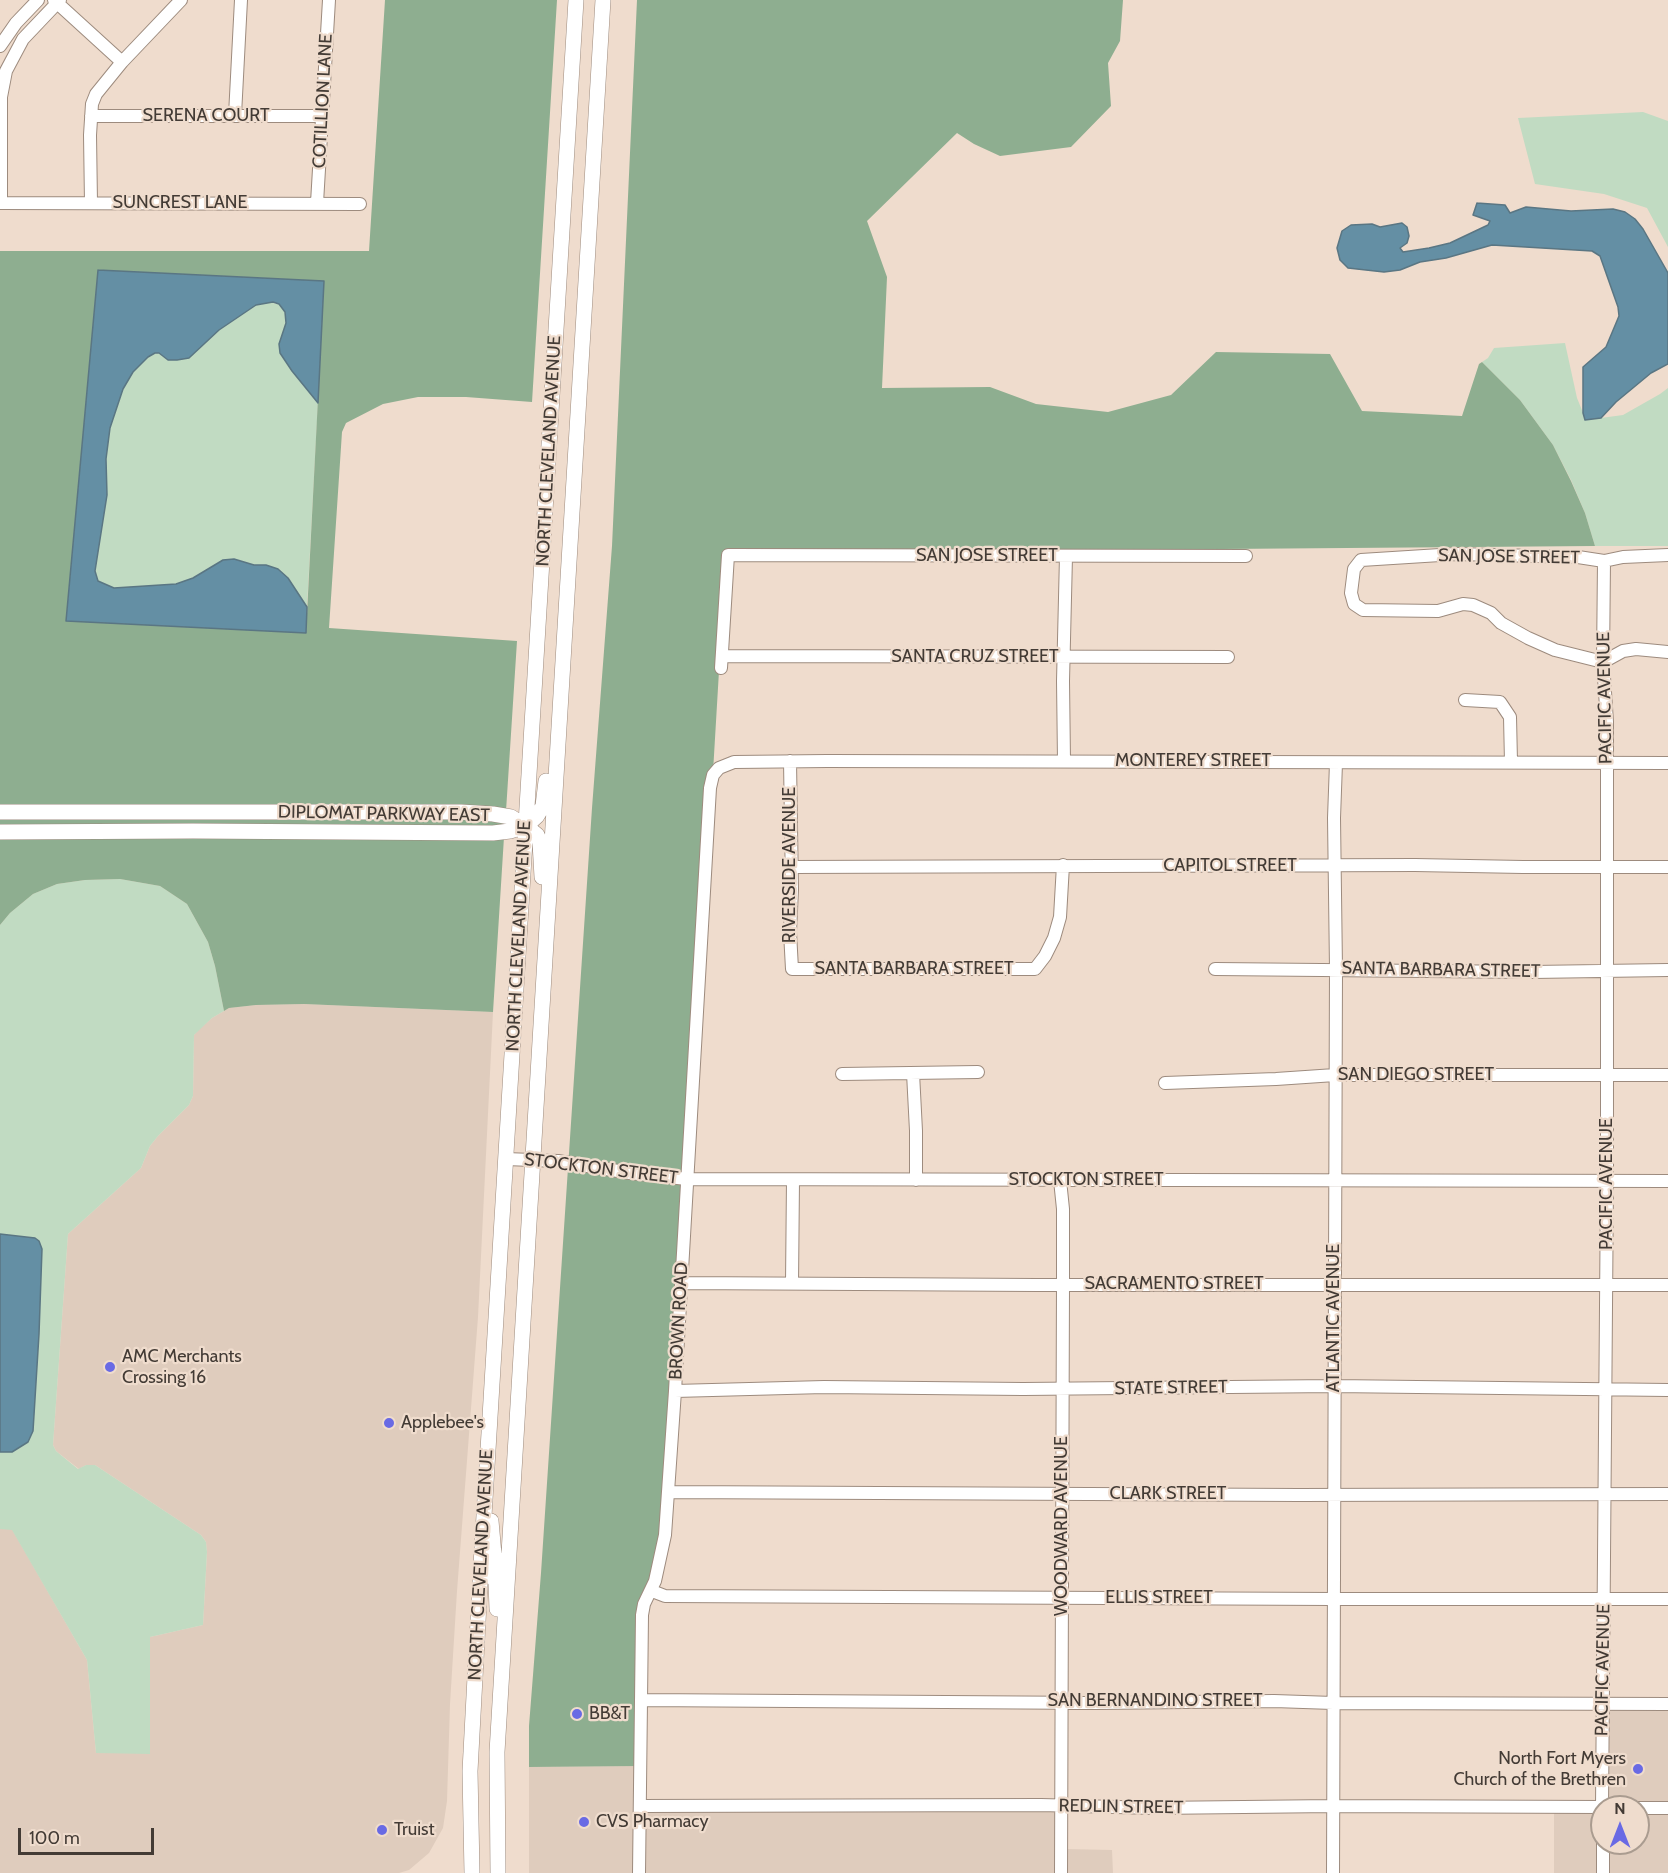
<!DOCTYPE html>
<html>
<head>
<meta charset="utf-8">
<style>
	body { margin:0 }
	#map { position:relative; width:1668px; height:1873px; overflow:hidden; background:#efdccd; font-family:Cabin,sans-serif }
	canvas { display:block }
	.north { position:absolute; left:1590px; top:1795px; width:60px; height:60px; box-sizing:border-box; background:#efdccd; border:2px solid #aa9c90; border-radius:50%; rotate:0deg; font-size:16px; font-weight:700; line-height:24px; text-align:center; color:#433b35 }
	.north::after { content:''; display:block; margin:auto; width:21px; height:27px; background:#696ae4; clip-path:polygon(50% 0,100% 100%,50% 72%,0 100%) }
	.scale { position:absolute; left:18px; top:1828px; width:136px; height:27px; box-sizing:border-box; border:3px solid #433b35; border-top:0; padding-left:8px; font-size:18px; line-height:21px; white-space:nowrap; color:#433b35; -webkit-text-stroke:4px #efdccd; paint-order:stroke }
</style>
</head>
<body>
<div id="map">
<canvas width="1668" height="1873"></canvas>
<div class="north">N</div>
<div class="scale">100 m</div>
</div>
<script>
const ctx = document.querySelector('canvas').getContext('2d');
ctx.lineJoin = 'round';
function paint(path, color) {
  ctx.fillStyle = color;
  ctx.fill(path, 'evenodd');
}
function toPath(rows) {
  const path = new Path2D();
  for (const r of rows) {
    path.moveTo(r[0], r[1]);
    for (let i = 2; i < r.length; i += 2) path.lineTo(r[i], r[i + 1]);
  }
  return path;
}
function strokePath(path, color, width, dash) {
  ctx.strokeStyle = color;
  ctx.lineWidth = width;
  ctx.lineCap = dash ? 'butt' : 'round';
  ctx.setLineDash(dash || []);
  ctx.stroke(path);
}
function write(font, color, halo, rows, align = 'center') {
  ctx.font = font + ' Cabin,sans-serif';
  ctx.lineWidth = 4.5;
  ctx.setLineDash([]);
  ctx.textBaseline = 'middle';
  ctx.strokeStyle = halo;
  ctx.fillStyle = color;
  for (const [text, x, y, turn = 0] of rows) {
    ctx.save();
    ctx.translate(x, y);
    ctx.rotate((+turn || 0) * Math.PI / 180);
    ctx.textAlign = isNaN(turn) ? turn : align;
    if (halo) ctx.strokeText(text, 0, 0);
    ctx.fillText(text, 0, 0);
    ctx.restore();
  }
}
const commercial = toPath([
	[304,1004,493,1012,478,1317,457,1591,450,1704,447,1801,443,1828,429,1853,409,1870,399,1873,0,1873,0,1529,12,1529,87,1660,96,1753,150,1637,203,1625,207,1553,206,1542,201,1535,95,1465,86,1465,79,1469,56,1451,53,1445,68,1234,141,1168,150,1146,158,1136,189,1105,193,1096,194,1035,198,1030,212,1018,229,1008,256,1005],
	[1668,1701,1668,1873,1554,1873,1554,1805,1607,1804,1607,1702],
	[1602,1807,1638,1807,1638,1843,1602,1843],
	[644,1766,644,1802,1065,1804,1065,1849,1112,1850,1113,1873,529,1873,529,1767]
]);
const green = toPath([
	[1643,112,1668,121,1668,247,1647,208,1604,194,1535,184,1518,118],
	[267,302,279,304,285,311,286,323,279,344,280,353,292,371,318,403,307,607,288,578,266,565,254,565,234,559,193,578,176,584,114,588,102,584,98,581,95,571,107,495,106,459,110,428,123,389,133,372,148,357,155,353,159,353,168,360,189,358,219,330,256,305],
	[1565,343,1577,398,1586,420,1623,415,1660,394,1668,388,1668,546,1595,546,1585,513,1571,480,1553,445,1520,400,1482,362,1488,358,1494,348],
	[120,879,160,886,187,904,208,942,215,966,224,1011,212,1018,194,1035,193,1096,189,1105,158,1136,150,1146,141,1168,68,1234,53,1445,56,1451,78,1469,86,1465,95,1465,201,1535,206,1542,207,1552,203,1625,150,1637,150,1754,96,1753,87,1660,12,1530,0,1529,0,1452,12,1452,33,1431,39,1334,28,1237,0,1234,0,925,10,913,33,894,57,884,85,880]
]);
const forest = toPath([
	[385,0,557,0,532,402,466,397,418,397,383,404,346,423,342,432,329,628,517,641,506,811,0,807,0,251,369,251],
	[98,270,324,281,306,633,66,621],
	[637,0,1123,0,1120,41,1108,63,1111,106,1071,147,1000,156,974,144,957,133,867,221,887,277,882,388,990,387,1036,404,1108,412,1171,395,1216,352,1330,354,1362,411,1462,416,1479,364,1482,362,1520,400,1553,445,1571,481,1585,513,1595,546,726,553,668,1530,646,1615,644,1766,529,1767,529,1726,541,1573,592,808,612,546],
	[0,818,461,818,506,822,505,826,0,827],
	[0,837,504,837,493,1012,304,1004,256,1005,229,1008,224,1011,215,966,208,942,187,904,160,886,120,879,85,880,57,884,33,894,10,913,0,925]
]);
const water = toPath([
	[1477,203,1505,205,1510,213,1526,207,1571,211,1613,209,1625,212,1635,219,1643,229,1668,273,1668,364,1651,373,1616,402,1601,418,1585,420,1583,413,1583,367,1606,347,1619,316,1618,307,1600,256,1592,251,1492,245,1446,258,1420,262,1400,270,1384,272,1348,268,1340,260,1337,248,1342,231,1351,225,1372,224,1380,227,1402,223,1407,227,1409,236,1407,243,1400,248,1403,252,1429,248,1450,243,1488,225,1490,221,1473,215,1477,203],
	[98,270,324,281,318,403,292,371,280,353,279,344,286,323,285,312,279,304,273,302,256,305,219,330,189,358,177,360,168,360,159,353,155,353,148,357,133,372,123,389,110,428,106,459,107,495,95,571,98,581,114,588,176,584,193,578,223,560,234,559,254,565,266,565,278,569,288,578,307,607,306,633,66,621,98,270],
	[0,1234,35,1238,39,1241,42,1249,39,1334,33,1431,28,1442,12,1452,0,1452,0,1234]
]);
const minor = toPath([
	[54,0,122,62],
	[0,46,16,23,38,0],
	[235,115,241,0],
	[91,116,321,116],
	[0,203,360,204],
	[1,203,1,97,6,71,23,39,60,0],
	[91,203,90,135,92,104,96,94,122,62,181,0],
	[317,203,329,0],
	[1668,555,1623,557,1604,561,1578,557,1456,554,1361,560,1354,569,1351,593,1354,604,1363,610,1438,611,1463,604,1473,605,1491,613,1501,623,1528,638,1555,650,1603,662,1623,651,1636,649,1668,652],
	[722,656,1228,657],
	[721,668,728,555,1246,556],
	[1465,700,1500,702,1510,717,1511,762],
	[790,761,792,890,790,932,792,969,1035,969,1045,956,1054,938,1060,917,1063,865],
	[1064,761,1063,681,1066,556],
	[792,867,1415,865,1523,867,1668,867],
	[1215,969,1533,972,1668,970],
	[913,1073,916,1131,916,1180],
	[842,1074,978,1072],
	[1165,1083,1276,1079,1335,1075,1668,1075],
	[506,1159,558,1161,630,1173,687,1179,1668,1181],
	[1060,1180,1063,1209,1063,1284,1061,1873],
	[681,1283,1036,1285,1668,1285],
	[792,1283,793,1180],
	[675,1391,824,1387,1023,1389,1334,1386,1668,1390],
	[669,1492,1299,1495,1668,1494],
	[652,1591,665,1596,1333,1599,1668,1599],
	[641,1700,1097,1703,1274,1701,1333,1703,1668,1704],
	[640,1806,1041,1805,1154,1808,1333,1806,1602,1807],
	[1602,1807,1607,1181,1607,722,1603,662,1604,561],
	[1638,1808,1668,1808],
	[1603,1843,1603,1873],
	[639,1873,642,1615,644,1604,655,1581,665,1535,675,1391,710,788,713,775,719,768,734,762,827,761,1668,763],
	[1333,1873,1336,969,1334,818,1336,763]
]);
const major = toPath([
	[0,812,461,812,493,814,511,817,526,826,537,835,540,842,542,877],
	[0,832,193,831,493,833,510,831,526,826,537,816,543,806,546,781],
	[491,1521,494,1555,500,1565,508,1570],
	[481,1565,487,1567,492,1574,496,1583,497,1609],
	[472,1873,470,1771,481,1565,576,0],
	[498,1873,497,1752,603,0]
]);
const markers = [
	[110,1367,6,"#696ae4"],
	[389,1423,6,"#696ae4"],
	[577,1714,6,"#696ae4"],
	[1638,1769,6,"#696ae4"],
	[584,1822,6,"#696ae4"],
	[382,1830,6,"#696ae4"]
];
const streetNames = [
	["COTILLION LANE",323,101,-87],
	["SERENA COURT",206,116],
	["SUNCREST LANE",180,203],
	["NORTH CLEVELAND AVENUE",549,451,-87],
	["SAN JOSE STREET",987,556],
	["SAN JOSE STREET",1509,557,1],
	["SANTA CRUZ STREET",975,657],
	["PACIFIC AVENUE",1605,698,-91],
	["MONTEREY STREET",1193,761],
	["DIPLOMAT PARKWAY EAST",384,814,1],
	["RIVERSIDE AVENUE",790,865,-90],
	["CAPITOL STREET",1230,866],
	["NORTH CLEVELAND AVENUE",519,936,-87],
	["SANTA BARBARA STREET",914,969],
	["SANTA BARBARA STREET",1441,970,1],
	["SAN DIEGO STREET",1416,1075],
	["STOCKTON STREET",601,1169,7],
	["STOCKTON STREET",1086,1180],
	["PACIFIC AVENUE",1607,1184,-90],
	["SACRAMENTO STREET",1174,1284],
	["ATLANTIC AVENUE",1334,1318,-90],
	["BROWN ROAD",679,1321,-87],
	["STATE STREET",1171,1388,-1],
	["CLARK STREET",1168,1494],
	["WOODWARD AVENUE",1062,1526,-90],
	["NORTH CLEVELAND AVENUE",481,1565,-87],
	["ELLIS STREET",1159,1598],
	["PACIFIC AVENUE",1603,1670,-89],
	["SAN BERNANDINO STREET",1155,1701],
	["REDLIN STREET",1121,1807,1]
];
const poiNames = [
	["AMC Merchants",122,1357],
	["Crossing 16",122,1378],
	["Applebee's",401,1423],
	["BB&T",589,1714],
	["North Fort Myers",1626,1759,"right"],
	["Church of the Brethren",1626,1780,"right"],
	["CVS Pharmacy",596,1822],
	["Truist",394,1830]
];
paint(commercial, '#dfccbd');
paint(green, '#c1dbc2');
paint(forest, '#8eae90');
paint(water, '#648fa4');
strokePath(water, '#5a7683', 1.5);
strokePath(minor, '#9d8b7e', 14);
strokePath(major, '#9d8b7e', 16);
strokePath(minor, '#fff', 12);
strokePath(major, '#fff', 15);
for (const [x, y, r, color] of markers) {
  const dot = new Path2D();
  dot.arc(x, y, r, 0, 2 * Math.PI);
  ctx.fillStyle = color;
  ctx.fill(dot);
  strokePath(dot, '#efdccd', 2);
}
write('18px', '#433b35', '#efdccd', streetNames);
write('18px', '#433b35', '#efdccd', poiNames, 'left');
</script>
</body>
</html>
